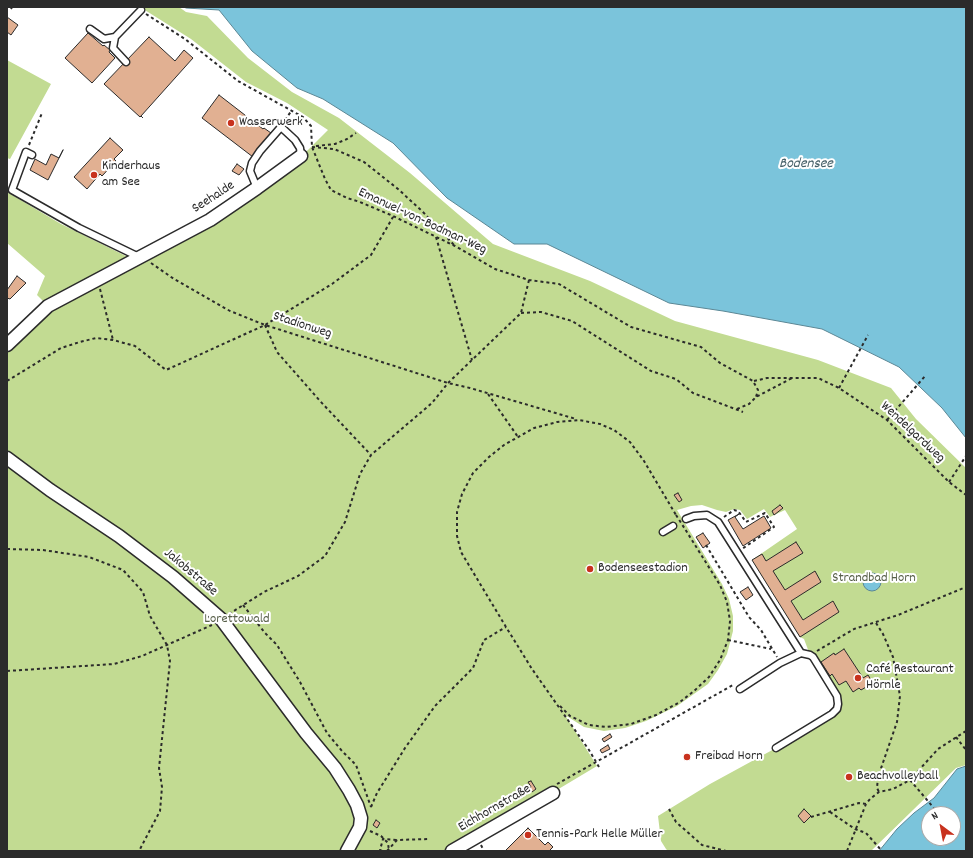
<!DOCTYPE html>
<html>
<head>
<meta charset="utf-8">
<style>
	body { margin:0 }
	#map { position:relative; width:973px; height:858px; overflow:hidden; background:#fff; font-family:Dekko,sans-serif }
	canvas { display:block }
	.frame { position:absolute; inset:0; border:8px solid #2b2b2b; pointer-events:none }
	.north { position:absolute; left:921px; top:806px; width:40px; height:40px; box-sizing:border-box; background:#fff; border:1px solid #aaa; border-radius:50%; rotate:328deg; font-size:11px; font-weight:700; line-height:16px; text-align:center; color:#2b2b2b }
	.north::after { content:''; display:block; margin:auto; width:14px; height:18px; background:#c8321e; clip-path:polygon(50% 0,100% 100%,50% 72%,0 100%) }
</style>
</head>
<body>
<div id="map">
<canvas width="973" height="858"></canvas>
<div class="frame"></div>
<div class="north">N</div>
</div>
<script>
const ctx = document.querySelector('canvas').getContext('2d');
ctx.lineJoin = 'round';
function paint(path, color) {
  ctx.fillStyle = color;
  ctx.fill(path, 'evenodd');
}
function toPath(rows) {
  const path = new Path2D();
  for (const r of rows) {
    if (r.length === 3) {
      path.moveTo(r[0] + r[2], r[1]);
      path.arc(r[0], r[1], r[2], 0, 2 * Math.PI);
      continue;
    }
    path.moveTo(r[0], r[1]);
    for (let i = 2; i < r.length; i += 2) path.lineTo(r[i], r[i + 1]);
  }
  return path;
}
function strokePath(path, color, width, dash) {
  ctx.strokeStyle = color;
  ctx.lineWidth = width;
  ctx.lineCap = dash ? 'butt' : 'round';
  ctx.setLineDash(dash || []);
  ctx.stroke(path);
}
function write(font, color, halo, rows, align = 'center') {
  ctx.font = font + ' Dekko,sans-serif';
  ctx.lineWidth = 4;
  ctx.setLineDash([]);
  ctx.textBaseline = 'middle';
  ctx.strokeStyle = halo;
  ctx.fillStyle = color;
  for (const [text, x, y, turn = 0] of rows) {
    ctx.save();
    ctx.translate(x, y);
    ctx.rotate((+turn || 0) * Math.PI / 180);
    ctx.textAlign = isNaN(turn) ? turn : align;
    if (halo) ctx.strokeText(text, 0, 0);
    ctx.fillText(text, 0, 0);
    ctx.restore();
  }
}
const green = toPath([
	[140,7,179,7,186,12,207,16,248,58,292,92,339,118,410,173,493,244,590,281,675,321,818,360,891,388,916,419,966,468,966,765,956,768,871,851,668,851,666,849,661,841,658,816,710,784,776,748,832,714,838,704,810,655,804,639,800,637,752,560,797,529,785,510,770,517,764,509,747,519,740,510,734,509,726,512,717,510,702,505,691,506,677,510,722,584,729,599,733,616,733,631,727,654,718,670,708,684,677,706,646,721,625,728,604,731,584,727,565,715,597,766,455,851,7,851,7,345,48,306,257,188,308,150,328,130,287,103,246,82,191,39],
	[7,60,51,84,10,159,7,158],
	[7,192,61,224,130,258,45,303,37,295,45,276,7,243]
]);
const water = toPath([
	[184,7,966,7,966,438,942,408,899,367,822,329,723,311,669,303,547,244,514,244,447,198,393,143,323,99,297,88,252,51,219,10,186,8,184,7],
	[872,582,9],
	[966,766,966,851,879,851,897,829,914,813,934,798,957,769,966,766],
	[929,814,953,814,953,838,929,838,929,814]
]);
const building = toPath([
	[7,17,18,25,11,35,7,32,7,17],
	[88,33,103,46,104,45,110,50,109,52,115,58,92,83,65,58,88,33],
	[149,37,175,61,184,50,193,58,141,116,143,118,141,116,140,117,104,84,149,37],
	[219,95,263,129,264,128,271,133,253,157,202,118,219,95],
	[110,138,123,150,114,159,116,161,102,176,100,174,87,189,74,177,110,138],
	[63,150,48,180,30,170,35,159,46,165,51,154,59,158,63,150],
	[237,164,244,169,239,175,232,171,237,164],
	[17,276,26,283,10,299,7,298,7,290,17,276],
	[678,493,682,500,679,502,674,495,678,493],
	[780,505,783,508,774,515,772,511,780,505],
	[739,514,735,517,743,529,764,516,771,528,743,546,728,520,739,514],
	[703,533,710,543,703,548,696,537,703,533],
	[796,542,803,553,773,571,785,590,815,571,821,582,791,601,803,620,833,601,839,612,800,637,752,560,762,554,766,561,796,542],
	[748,587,753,595,746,600,740,592,748,587],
	[844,649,863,678,868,675,873,683,861,690,859,688,853,692,846,681,839,685,832,674,830,676,821,662,834,653,835,655,844,649],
	[610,734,612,737,604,742,602,739,610,734],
	[608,745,610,749,602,753,600,750,608,745],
	[531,781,536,789,532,792,529,788,531,787,528,782,531,781],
	[804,809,811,816,804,823,798,816,804,809],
	[376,820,380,823,377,828,373,825,376,820],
	[528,828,545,845,548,842,553,847,550,850,551,851,505,851,528,828]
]);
const path = toPath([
	[11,9,12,7],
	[146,14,185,39,238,81,303,117,311,126,312,147,325,179,331,190,347,198,360,202,393,216,455,246,495,269,529,280,559,284,631,327,701,347,720,363,753,381,758,390,756,397],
	[285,120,292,110],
	[29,145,42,113],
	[316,146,335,144,347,139,356,133],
	[312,147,334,149,364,162,398,189,423,212,454,245],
	[436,237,472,360],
	[151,263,174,279,230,311,265,325,448,383,470,388,576,419],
	[100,289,113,340],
	[521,313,541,312,572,321,651,371,676,379,693,393,743,412],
	[265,325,277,352,320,401,371,455],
	[7,381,61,348,80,342,96,338,113,340,135,346,166,370,265,325,332,284,371,255,393,217],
	[754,381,767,378,818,378,839,388,887,420,949,482,966,495],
	[839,388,868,335],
	[488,394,518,437],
	[737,409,749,404,756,397,794,377],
	[887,420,926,375],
	[949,482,966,456],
	[724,517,734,510,738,511,746,522,765,513,774,527,742,549],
	[706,545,749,617,761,630,777,657],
	[7,549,43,550,89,557,123,570,143,592,150,616,167,645,170,661,159,768,162,787,160,811,139,851],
	[243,605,265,633,277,645,300,682,327,733,342,751,356,765,371,807],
	[229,614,264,592,298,576,325,556,345,522,360,474,371,455,432,403,448,383,521,313,529,280],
	[876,623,883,634,893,657,900,696,897,722,878,777,877,788,879,792],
	[728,640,771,649],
	[817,651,854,629,898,615,966,587],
	[7,671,114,664,142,656,212,625],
	[560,706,570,716,589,725,606,727,631,724,656,715,680,702,694,691,709,677,720,660,728,640,730,621,727,602,720,585,685,529],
	[956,737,966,750],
	[599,767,589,750,532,669,506,627,461,552,457,536,457,512,462,494,473,473,489,457,504,445,534,428,557,422,579,420,600,424,614,430,630,442,644,461,676,515],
	[910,780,939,814],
	[557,784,733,685],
	[371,807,377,793,405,748,435,706,473,668,484,640,506,627],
	[669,809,676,822,702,845,726,851],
	[830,812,855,829,866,833,882,851],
	[811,817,859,803,866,804],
	[370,831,381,836,388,843,389,851],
	[481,845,484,851],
	[382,851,380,850,383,839,396,840],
	[387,851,397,840,429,839],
	[847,851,866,804,870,799,879,792,893,789,910,780,938,749,966,731]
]);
const service = toPath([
	[90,29,104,39,115,37],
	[126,62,113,48,115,37,141,10],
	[32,155,26,152,12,190,79,228,139,257],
	[257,188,250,171,252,163,260,151,281,127,295,140,300,148,301,156],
	[686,519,694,516,707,515,718,522,801,653],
	[663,532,673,526],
	[740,689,780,663,801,653,810,655,813,657,837,696,838,704,837,709,832,714,776,748]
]);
const minor = toPath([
	[7,345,48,306,210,220,257,188,301,156],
	[7,458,50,490,119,536,173,577,221,619,306,733,335,768,349,790,357,805,361,818,360,827,347,851],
	[452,851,553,793]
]);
const pathBridge = toPath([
	[676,515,685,529]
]);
const markers = [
	[231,123,4,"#c8321e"],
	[94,175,4,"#c8321e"],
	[590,569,4,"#c8321e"],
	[858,678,4,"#c8321e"],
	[687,757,4,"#c8321e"],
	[849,777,4,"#c8321e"],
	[528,835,4,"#c8321e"]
];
const poiNames = [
	["Wasserwerk",239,123],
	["Kinderhaus",102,167],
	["am See",102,183],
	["Bodenseestadion",598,569],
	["Café Restaurant",866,670],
	["Hörnle",866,686],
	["Freibad Horn",695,757],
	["Beachvolleyball",857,777],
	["Tennis-Park Helle Müller",536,835]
];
const streetNames = [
	["Seehalde",214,198,-33],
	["Emanuel-von-Bodman-Weg",422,222,25],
	["Stadionweg",302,326,18],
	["Wendelgardweg",912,433,43],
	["Jakobstraße",190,573,40],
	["Eichhornstraße",495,809,-30]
];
const parkNames = [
	["Strandbad Horn",874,579],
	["Lorettowald",237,620]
];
const waterNames = [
	["Bodensee",806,165]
];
paint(green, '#c2db92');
paint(water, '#7bc4db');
strokePath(water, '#5b8795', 1);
paint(building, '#e1b092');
strokePath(building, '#2b2b2b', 1);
strokePath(service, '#2b2b2b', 9);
strokePath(minor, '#2b2b2b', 15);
strokePath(path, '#2b2b2b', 2, [3, 3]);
strokePath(service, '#fff', 6);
strokePath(minor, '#fff', 12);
strokePath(pathBridge, '#2b2b2b', 2, [3, 3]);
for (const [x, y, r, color] of markers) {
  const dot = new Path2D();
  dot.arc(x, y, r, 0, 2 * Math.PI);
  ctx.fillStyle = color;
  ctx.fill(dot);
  strokePath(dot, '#fff', 1.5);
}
write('14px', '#2b2b2b', '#fff', poiNames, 'left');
write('14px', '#2b2b2b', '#fff', streetNames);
write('14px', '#58604a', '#fff', parkNames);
write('italic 15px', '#476169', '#fff', waterNames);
</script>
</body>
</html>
